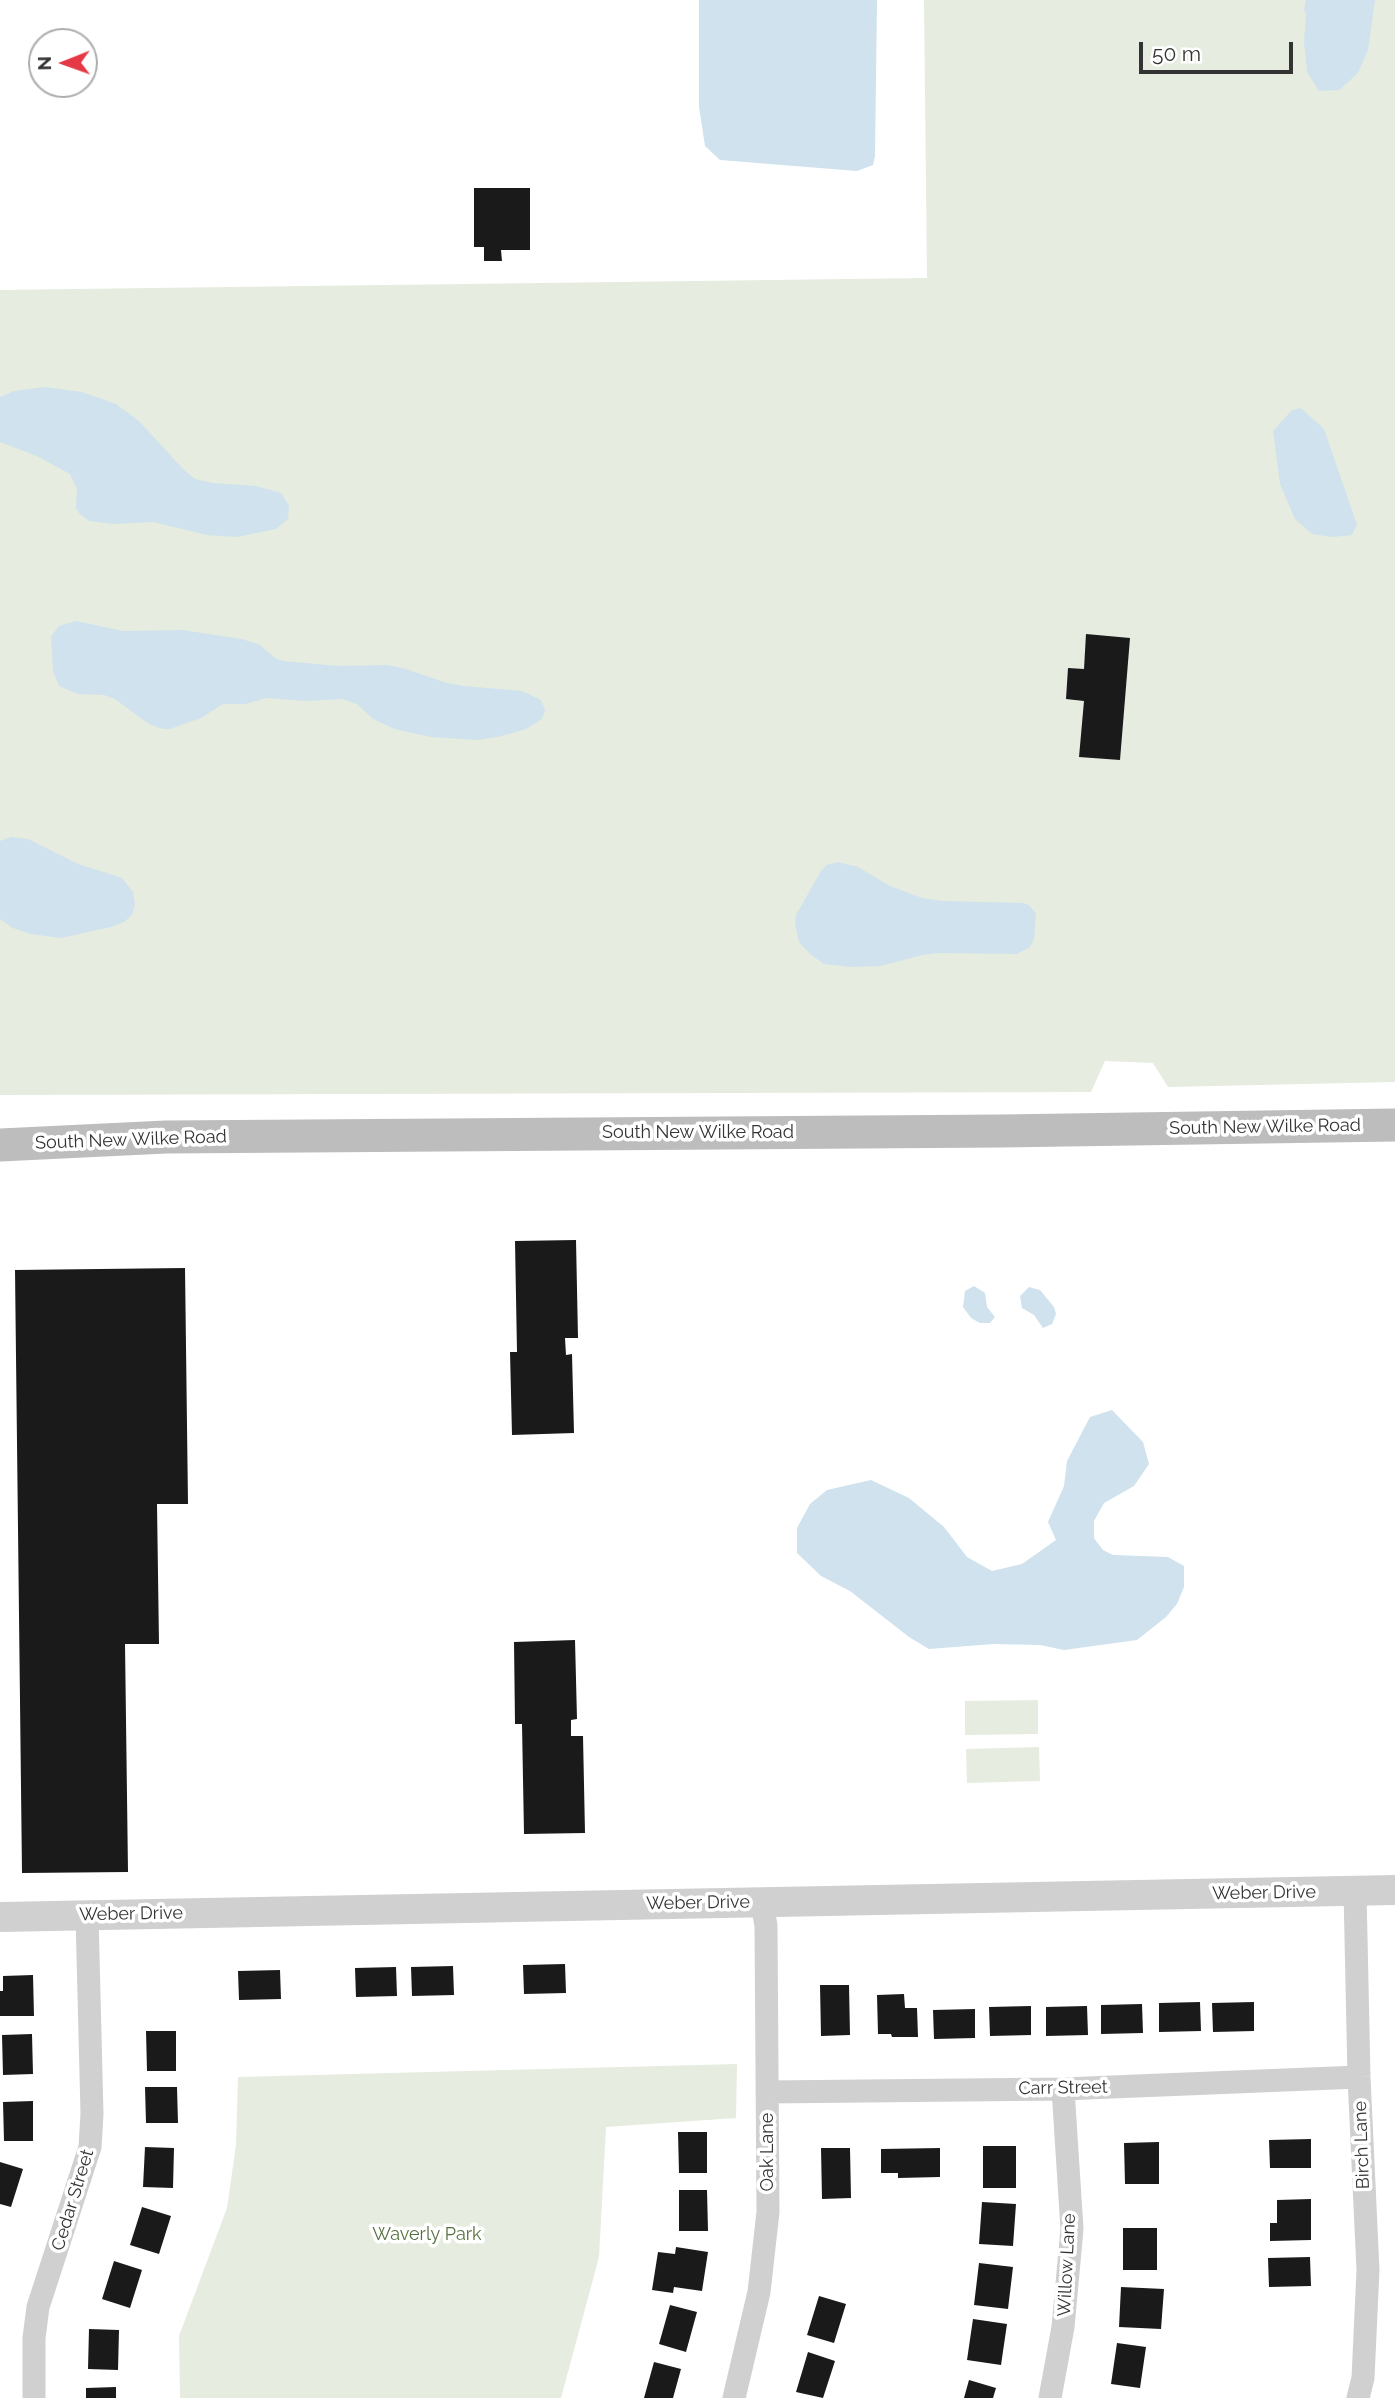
<!DOCTYPE html>
<html>
<head>
<meta charset="utf-8">
<style>
	body { margin:0 }
	#map { position:relative; width:1395px; height:2398px; overflow:hidden; background:#fff; font-family:Raleway,sans-serif }
	canvas { display:block }
	.north { position:absolute; left:28px; top:28px; width:70px; height:70px; box-sizing:border-box; background:#fff; border:2px solid #adadad; border-radius:50%; rotate:269deg; font-size:19px; font-weight:700; line-height:28px; text-align:center; color:#333 }
	.north::after { content:''; display:block; margin:auto; width:24px; height:32px; background:#e63946; clip-path:polygon(50% 0,100% 100%,50% 72%,0 100%) }
	.scale { position:absolute; left:1139px; top:42px; width:154px; height:32px; box-sizing:border-box; border:4px solid #333; border-top:0; padding-left:9px; font-size:21px; line-height:24px; white-space:nowrap; color:#333; -webkit-text-stroke:5px #fff; paint-order:stroke }
</style>
</head>
<body>
<div id="map">
<canvas width="1395" height="2398"></canvas>
<div class="north">N</div>
<div class="scale">50 m</div>
</div>
<script>
const ctx = document.querySelector('canvas').getContext('2d');
ctx.lineJoin = 'round';
function paint(path, color) {
  ctx.fillStyle = color;
  ctx.fill(path, 'evenodd');
}
function toPath(rows) {
  const path = new Path2D();
  for (const r of rows) {
    path.moveTo(r[0], r[1]);
    for (let i = 2; i < r.length; i += 2) path.lineTo(r[i], r[i + 1]);
  }
  return path;
}
function strokePath(path, color, width, dash) {
  ctx.strokeStyle = color;
  ctx.lineWidth = width;
  ctx.lineCap = dash ? 'butt' : 'round';
  ctx.setLineDash(dash || []);
  ctx.stroke(path);
}
function write(font, color, halo, rows, align = 'center') {
  ctx.font = font + ' Raleway,sans-serif';
  ctx.lineWidth = 7;
  ctx.setLineDash([]);
  ctx.textBaseline = 'middle';
  ctx.strokeStyle = halo;
  ctx.fillStyle = color;
  for (const [text, x, y, turn = 0] of rows) {
    ctx.save();
    ctx.translate(x, y);
    ctx.rotate((+turn || 0) * Math.PI / 180);
    ctx.textAlign = isNaN(turn) ? turn : align;
    if (halo) ctx.strokeText(text, 0, 0);
    ctx.fillText(text, 0, 0);
    ctx.restore();
  }
}
const green = toPath([
	[924,0,1395,0,1395,1082,1168,1087,1153,1063,1105,1061,1091,1092,0,1095,0,290,927,278],
	[1038,1700,1038,1734,965,1735,965,1701],
	[1039,1747,1040,1781,967,1783,966,1749],
	[737,2064,736,2118,606,2127,599,2257,561,2398,180,2398,179,2336,227,2208,236,2145,238,2077]
]);
const water = toPath([
	[699,0,877,0,875,156,873,165,857,171,720,160,705,146,699,107],
	[1306,0,1375,0,1368,50,1358,73,1339,90,1319,91,1307,72,1304,42,1306,14,1304,10],
	[45,387,82,392,116,404,139,421,183,469,195,479,213,483,256,486,281,493,289,506,288,519,276,529,237,537,207,535,153,522,113,524,89,521,79,513,76,508,77,489,70,474,37,456,0,442,0,397,14,391],
	[1301,408,1324,429,1357,525,1352,535,1333,537,1312,534,1295,519,1280,484,1273,431,1292,410],
	[76,621,123,631,182,630,242,639,260,645,275,658,283,661,338,666,387,665,403,668,447,683,464,686,522,691,541,700,545,710,542,719,526,729,502,736,478,740,431,737,395,729,373,719,357,704,343,699,305,701,266,698,246,704,223,704,201,718,170,729,163,729,149,724,115,699,104,695,78,694,59,686,53,671,51,637,59,626],
	[11,837,28,839,78,864,122,878,133,892,135,904,132,915,124,922,111,927,61,938,31,934,13,928,0,919,0,841],
	[838,862,858,867,888,885,922,898,943,901,1022,903,1029,905,1036,914,1034,939,1030,947,1017,954,939,953,922,955,881,966,852,967,824,964,810,954,799,942,795,924,796,915,821,871,827,865],
	[974,1286,985,1293,987,1307,995,1317,990,1323,980,1323,971,1318,963,1307,965,1291],
	[1029,1287,1040,1290,1054,1307,1056,1314,1052,1324,1043,1328,1034,1315,1022,1308,1020,1296],
	[1112,1410,1143,1442,1149,1464,1134,1486,1104,1503,1094,1521,1094,1538,1103,1550,1113,1555,1168,1557,1184,1566,1184,1587,1177,1604,1166,1617,1137,1640,1064,1650,1040,1645,993,1644,929,1649,909,1637,850,1591,821,1576,797,1553,797,1528,810,1504,827,1490,871,1480,909,1498,944,1527,967,1557,992,1571,1022,1564,1056,1540,1048,1522,1064,1486,1067,1461,1090,1417]
]);
const building = toPath([
	[474,188,530,188,530,250,501,250,502,261,484,261,484,247,474,247],
	[1086,634,1130,638,1120,760,1079,757,1084,701,1066,699,1068,668,1084,669],
	[576,1240,578,1338,565,1338,566,1355,572,1354,574,1433,512,1435,510,1352,517,1352,515,1241],
	[185,1268,188,1504,157,1504,159,1644,125,1644,128,1872,22,1873,15,1270],
	[575,1640,577,1719,571,1720,571,1736,583,1736,585,1833,524,1834,522,1724,515,1724,514,1642],
	[565,1964,566,1993,524,1994,523,1965],
	[453,1966,454,1995,412,1996,411,1967],
	[396,1967,397,1996,356,1997,355,1968],
	[280,1970,281,1999,239,2000,238,1971],
	[33,1975,34,2016,0,2016,0,1991,3,1991,3,1976],
	[820,1985,849,1985,850,2035,821,2036],
	[904,1994,905,2008,917,2008,918,2037,892,2037,891,2034,878,2034,877,1995],
	[1200,2002,1201,2031,1159,2032,1159,2003],
	[1254,2002,1254,2031,1213,2032,1212,2003],
	[1142,2004,1143,2033,1101,2034,1101,2005],
	[1031,2006,1031,2035,990,2036,989,2007],
	[1087,2006,1088,2035,1046,2036,1046,2007],
	[975,2009,975,2038,934,2039,933,2010],
	[146,2031,176,2031,176,2071,147,2071],
	[32,2034,33,2074,3,2075,2,2035],
	[145,2087,177,2087,178,2123,146,2123],
	[33,2101,33,2141,4,2141,3,2102],
	[678,2132,707,2132,707,2173,679,2173],
	[1311,2139,1311,2168,1270,2168,1269,2140],
	[1159,2142,1159,2184,1125,2184,1124,2143],
	[983,2146,1016,2146,1016,2188,983,2188],
	[145,2147,174,2148,173,2188,143,2187],
	[821,2148,850,2148,851,2198,822,2199],
	[940,2148,940,2177,898,2178,898,2173,881,2173,881,2149],
	[0,2162,23,2169,11,2207,0,2204],
	[679,2190,707,2190,708,2231,679,2231],
	[1311,2199,1311,2240,1270,2241,1270,2223,1277,2223,1277,2200],
	[982,2202,1016,2204,1013,2246,979,2244],
	[142,2207,171,2216,159,2254,130,2245],
	[1123,2228,1157,2228,1157,2270,1123,2270],
	[676,2247,708,2252,702,2291,674,2287,673,2293,652,2290,658,2252,675,2254],
	[1310,2257,1311,2286,1269,2287,1268,2258],
	[114,2261,142,2270,130,2308,102,2299],
	[979,2263,1013,2267,1008,2309,974,2305],
	[1121,2287,1164,2289,1161,2329,1119,2327],
	[819,2296,846,2304,834,2343,807,2335],
	[670,2305,697,2312,686,2352,659,2344],
	[973,2319,1007,2324,1001,2365,967,2360],
	[89,2329,119,2330,118,2370,88,2369],
	[1117,2343,1146,2347,1140,2388,1111,2384],
	[808,2352,835,2361,823,2398,796,2392],
	[654,2362,681,2369,673,2398,644,2398],
	[969,2380,996,2388,993,2398,964,2398],
	[116,2387,116,2398,86,2398,86,2388]
]);
const minor = toPath([
	[1355,1891,1359,2077,1368,2270,1363,2378,1358,2398],
	[767,2092,1063,2089,1359,2077],
	[34,2398,34,2338,38,2307,90,2147,92,2114,87,1915],
	[734,2398,759,2292,768,2212,766,1926,762,1902],
	[1050,2398,1063,2327,1072,2229,1063,2089]
]);
const tertiary = toPath([
	[0,1917,1395,1890]
]);
const secondary = toPath([
	[0,1145,166,1137,1001,1131,1395,1125]
]);
const streetNames = [
	["South New Wilke Road",1265,1127,-1],
	["South New Wilke Road",698,1133],
	["South New Wilke Road",131,1140,-2],
	["Weber Drive",1264,1893,-1],
	["Weber Drive",698,1903,-1],
	["Weber Drive",131,1914,-1],
	["Carr Street",1063,2088,-1],
	["Birch Lane",1362,2145,-92],
	["Oak Lane",768,2152,-90],
	["Cedar Street",73,2200,-73],
	["Willow Lane",1067,2265,-87]
];
const parkNames = [
	["Waverly Park",427,2235]
];
paint(green, '#e6ecdf');
paint(water, '#cfe2ee');
paint(building, '#1a1a1a');
strokePath(minor, '#d0d0d0', 23);
strokePath(tertiary, '#d0d0d0', 30);
strokePath(secondary, '#bdbdbd', 33);
write('18px', '#333', '#fff', streetNames);
write('18px', '#56703f', '#fff', parkNames);
</script>
</body>
</html>
